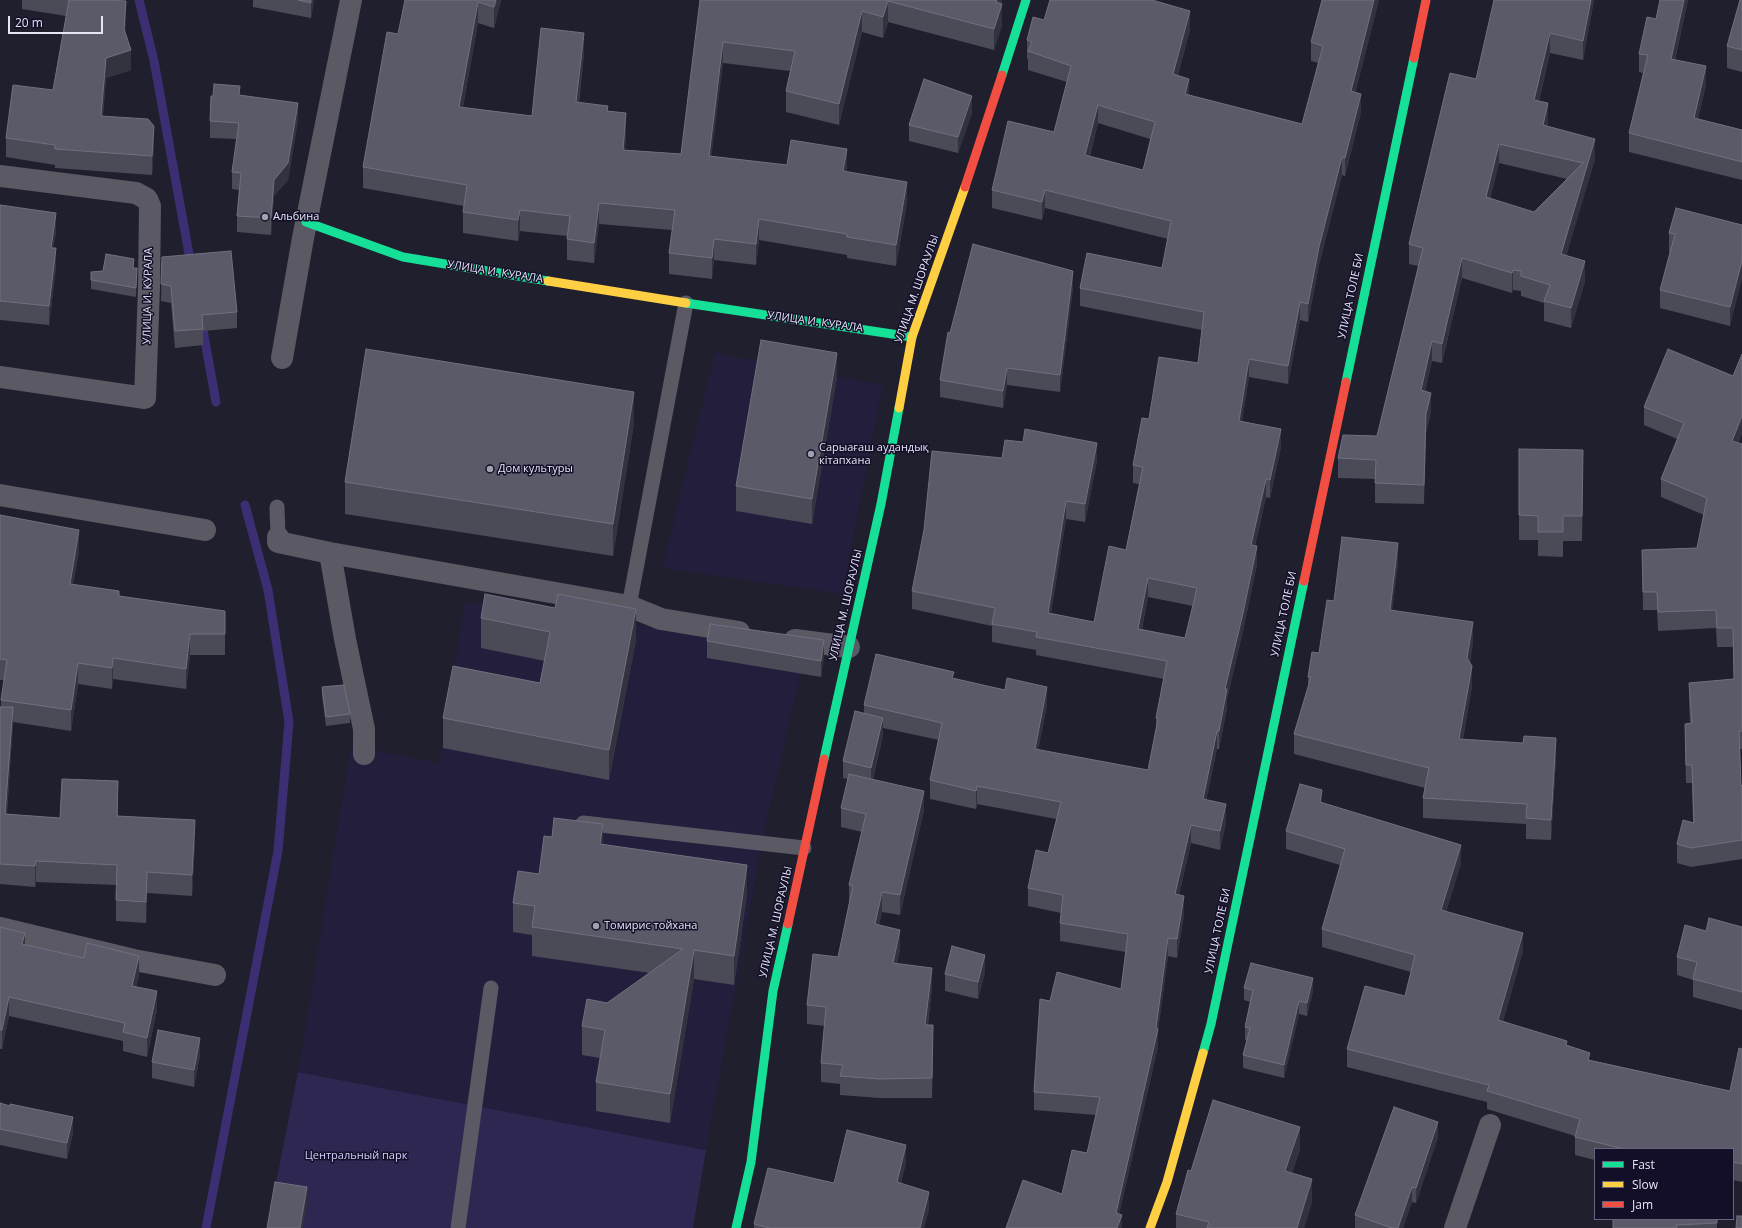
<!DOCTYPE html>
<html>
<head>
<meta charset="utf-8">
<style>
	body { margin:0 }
	#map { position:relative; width:1742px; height:1228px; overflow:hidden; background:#201f2d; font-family:"Open Sans",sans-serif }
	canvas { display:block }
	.legend { position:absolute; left:1594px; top:1148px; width:140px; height:72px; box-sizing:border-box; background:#130f28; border:1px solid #67657b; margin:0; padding:5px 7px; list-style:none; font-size:12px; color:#e5e5f7 }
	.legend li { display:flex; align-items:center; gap:8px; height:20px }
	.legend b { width:20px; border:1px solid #67657b }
	.scale { position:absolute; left:8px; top:16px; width:95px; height:18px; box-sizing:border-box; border:2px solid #e5e5f7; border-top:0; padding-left:5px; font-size:12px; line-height:14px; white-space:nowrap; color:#e5e5f7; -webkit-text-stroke:3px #130f28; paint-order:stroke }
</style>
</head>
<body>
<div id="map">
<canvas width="1742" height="1228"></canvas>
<ul class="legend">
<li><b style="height:5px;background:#16e098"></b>Fast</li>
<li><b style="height:5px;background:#ffcf43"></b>Slow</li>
<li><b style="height:5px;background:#f24e42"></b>Jam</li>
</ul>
<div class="scale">20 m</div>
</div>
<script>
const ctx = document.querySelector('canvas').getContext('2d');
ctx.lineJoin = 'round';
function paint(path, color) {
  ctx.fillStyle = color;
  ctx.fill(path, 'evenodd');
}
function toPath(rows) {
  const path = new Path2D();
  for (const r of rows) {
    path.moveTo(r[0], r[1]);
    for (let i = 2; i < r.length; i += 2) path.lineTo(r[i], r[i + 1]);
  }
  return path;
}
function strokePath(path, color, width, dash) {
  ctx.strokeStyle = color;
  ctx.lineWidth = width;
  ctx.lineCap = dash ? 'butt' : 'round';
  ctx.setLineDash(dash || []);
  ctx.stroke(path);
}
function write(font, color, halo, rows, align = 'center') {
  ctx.font = font + ' "Open Sans",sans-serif';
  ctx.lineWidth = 3;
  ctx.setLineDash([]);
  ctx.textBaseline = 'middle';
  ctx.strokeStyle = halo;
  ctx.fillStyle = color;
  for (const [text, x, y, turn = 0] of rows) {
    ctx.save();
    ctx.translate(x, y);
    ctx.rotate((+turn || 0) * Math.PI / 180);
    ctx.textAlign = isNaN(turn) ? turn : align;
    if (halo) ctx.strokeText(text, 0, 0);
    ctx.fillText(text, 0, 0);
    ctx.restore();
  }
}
const built = toPath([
	[715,353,883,385,842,594,662,568],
	[465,602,807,647,764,832,706,1150,298,1072,351,746,439,763]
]);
const green = toPath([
	[298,1072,706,1150,693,1228,267,1228]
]);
const stream = toPath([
	[139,0,154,61,191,265],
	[201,319,216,402],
	[206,1228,278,851,289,722,268,590,245,505]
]);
const lane = toPath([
	[277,507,278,537],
	[629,606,686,303],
	[583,823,804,848],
	[458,1228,491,988]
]);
const street = toPath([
	[0,176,136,193,147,199,150,206,149,287,145,398,0,377],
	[282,358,303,238,351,0],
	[0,495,205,530],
	[278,537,278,542,330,553,629,606,661,619,739,632],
	[330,553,345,639,364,729,364,754],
	[795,640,849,647],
	[0,928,134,960,215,975],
	[1455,1228,1490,1125]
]);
const fast = toPath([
	[1002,75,1026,0],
	[306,222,403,257,548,281],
	[686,303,912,337],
	[1346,382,1414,58],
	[824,759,881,504,899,408],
	[1203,1053,1211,1024,1304,581],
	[736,1228,751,1162,773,991,788,924]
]);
const slow = toPath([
	[548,281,686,303],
	[899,408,912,337,965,187],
	[1150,1228,1167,1182,1203,1053]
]);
const jam = toPath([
	[1414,58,1426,0],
	[965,187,1002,75],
	[1304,581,1346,382],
	[788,924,824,759]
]);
const wall = toPath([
	[22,0,108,0,126,21,125,31,131,70,106,78,103,116,154,146,152,175,55,168,55,165,6,157,6,138,53,90,66,16,22,9],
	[253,0,314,0,311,18,253,7],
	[405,0,501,0,494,28,478,23,463,107,532,116,584,54,579,103,608,111,626,134,625,150,681,154,700,0,1002,0,1001,4,1002,25,994,50,888,22,883,38,862,32,839,125,786,112,786,91,790,71,723,63,711,156,787,165,847,170,847,172,907,203,896,266,847,258,847,255,759,240,756,265,714,260,712,279,669,274,669,253,672,230,599,224,594,263,567,260,567,236,520,231,518,241,463,233,463,212,464,206,363,188,363,167,398,34],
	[1379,0,1355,93,1361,112,1345,176,1342,175,1319,265,1308,322,1300,320,1288,384,1249,377,1242,421,1281,447,1270,498,1266,497,1255,546,1257,564,1243,631,1227,699,1227,708,1219,749,1217,749,1206,800,1226,822,1220,850,1191,843,1179,895,1184,914,1177,958,1168,956,1158,1031,1158,1047,1119,1214,1122,1228,1062,1194,1087,1153,1096,1115,1034,1110,1034,1092,1050,1001,1121,989,1126,952,1060,941,1060,923,1061,913,1028,906,1028,888,1048,853,1056,819,977,804,976,809,930,799,930,780,939,740,883,728,883,735,873,779,924,810,900,915,882,912,879,925,900,950,897,963,932,987,928,1025,933,1044,932,1098,879,1098,840,1095,840,1084,821,1082,821,1063,825,1026,807,1024,807,1005,838,957,849,903,849,885,862,832,841,827,841,808,848,779,843,778,843,761,864,713,864,705,954,678,1047,705,1038,750,1148,770,1156,732,1156,718,1164,679,1036,655,1036,650,992,642,992,626,912,609,912,591,1002,458,1097,461,1085,522,1066,519,1051,613,1094,622,1126,550,1139,484,1133,483,1133,465,1149,419,1198,363,1202,330,1080,306,1080,288,1162,268,1168,239,1045,208,1042,220,992,208,992,190,1054,132,1067,82,1028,70,1028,59,1027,59,1027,40,1044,20,1190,29,1178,75,1189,95,1302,124,1318,63,1311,61,1311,42],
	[1098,123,1150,139,1143,170,1090,156],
	[1148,597,1193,606,1185,638,1142,629],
	[1594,0,1583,60,1550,53,1539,101,1548,123,1547,126,1595,159,1566,256,1585,281,1571,328,1544,321,1544,303,1521,296,1521,291,1513,290,1512,293,1462,278,1442,363,1432,361,1425,391,1431,412,1426,433,1424,504,1375,503,1375,479,1338,478,1338,458,1377,436,1418,266,1409,264,1409,244,1476,79],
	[1499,163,1567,179,1534,212,1490,199],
	[1660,0,1688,0,1675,60,1706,85,1698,119,1742,130,1742,180,1629,152,1629,133,1643,73,1639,72,1639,54,1656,19],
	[1742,0,1742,72,1727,68,1727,46],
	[240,95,298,120,288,180,274,196,271,235,237,232,237,216,239,190,232,189,232,172,236,139,210,138,210,121],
	[972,113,958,153,909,141,909,125],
	[0,205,56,232,53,248,56,267,49,325,0,320],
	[1742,225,1730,326,1660,308,1660,290,1670,252,1669,252,1669,233],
	[162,257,237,312,237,328,203,331,203,345,175,348,171,303,161,301],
	[134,268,137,268,136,297,91,289,91,272],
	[1073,288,1060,392,1007,385,1003,408,940,397,940,380,950,333],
	[1733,376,1739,443,1742,444,1742,749,1740,749,1741,786,1742,785,1742,859,1691,867,1677,863,1677,844,1693,823,1692,783,1686,783,1685,742,1685,724,1690,723,1689,701,1689,683,1734,679,1733,647,1717,647,1716,628,1658,631,1657,610,1643,610,1642,550,1697,548,1704,515,1661,497,1661,479,1677,439,1644,425,1644,407],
	[837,377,812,524,736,511,736,486],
	[634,423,613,556,345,514,345,482],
	[1519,449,1583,475,1582,541,1563,541,1563,557,1538,556,1538,540,1519,540],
	[0,515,79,551,73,584,119,596,225,634,225,655,190,655,186,689,113,679,112,689,78,684,71,731,13,722,7,814,60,818,118,802,118,816,195,841,192,896,147,893,146,923,116,921,116,885,36,882,35,887,0,884,0,707,1,707,1,700,4,680,0,680],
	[1398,563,1392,610,1473,642,1470,662,1472,686,1463,739,1556,758,1551,840,1526,839,1526,824,1423,818,1423,798,1425,788,1294,754,1294,734,1308,688,1308,677,1319,653,1334,601],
	[481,618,636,640,609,780,443,748,443,718,540,683,545,661,481,648],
	[707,641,824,656,821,677,707,658],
	[322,687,350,714,350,723,326,726,322,696],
	[1322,803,1461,863,1446,912,1523,951,1503,1021,1567,1046,1590,1060,1730,1091,1742,1049,1742,1182,1733,1180,1733,1149,1595,1149,1595,1160,1575,1155,1575,1136,1487,1109,1487,1102,1347,1067,1347,1049,1405,996,1411,972,1322,947,1322,929,1340,865,1286,849,1286,831],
	[603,844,747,894,734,985,694,979,670,1123,596,1111,596,1082,600,1058,582,1055,582,1026,607,1003,650,973,532,956,532,935,513,932,513,903,539,874],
	[0,927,25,945,139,975,136,987,157,1010,147,1057,123,1051,123,1041,9,1016,2,1049,0,1049],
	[1742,927,1742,1010,1693,997,1693,980,1677,975,1677,957,1706,931],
	[985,972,978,999,945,991,945,974],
	[1244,988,1313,991,1307,1016,1299,1014,1284,1078,1243,1068,1243,1055,1247,1040,1245,1040,1245,1027,1250,1002,1244,1000],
	[200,1055,194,1087,152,1078,152,1062],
	[0,1103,73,1133,67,1159,0,1145],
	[1438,1137,1416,1203,1412,1202,1403,1228,1355,1228,1355,1215],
	[1300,1150,1292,1173,1312,1202,1304,1228,1176,1228,1176,1214,1191,1171],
	[906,1162,901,1183,929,1209,924,1228,754,1228,754,1224,834,1183],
	[1717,1219,1717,1228,1613,1228]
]);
const shadedWall = toPath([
	[311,0,314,0,311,18],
	[496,0,501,0,494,28,494,7],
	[997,0,1002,0,997,18,1002,4,1002,25,994,50,994,29],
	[1374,0,1379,0,1351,110,1351,91],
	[1591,0,1594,0,1583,60,1583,41],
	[1684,0,1688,0,1671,78,1671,59],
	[126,1,126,21,124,48,124,29],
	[888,1,888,22,883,38,883,17],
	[478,2,478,23,459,128,459,107],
	[862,11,862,32,839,125,839,104],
	[1190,11,1190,29,1173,92,1173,74],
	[584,33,584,54,576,123,576,102],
	[1550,33,1550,53,1534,120,1534,100],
	[723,42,723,63,709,177,709,156],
	[131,50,131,70,106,78,101,135,101,116,106,58],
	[1706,66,1706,85,1694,136,1694,118],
	[1189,79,1189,97,1185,94],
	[1361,94,1361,112,1345,176,1345,158],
	[972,96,972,113,958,153,958,137],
	[298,103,298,120,288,180,274,196,271,235,271,218,274,180],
	[1548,103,1548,123,1543,145,1543,125],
	[1098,105,1098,123,1085,173,1085,155],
	[626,113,626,134,623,171,623,150],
	[154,126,154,146,152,175,152,156],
	[1595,139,1595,159,1561,274,1561,254],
	[1499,144,1499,163,1486,217,1486,197],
	[847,149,847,170,843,192,843,171],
	[1342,157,1342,175,1319,265,1308,322,1308,304,1319,247],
	[907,182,907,203,896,266,896,245],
	[1045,190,1045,208,1042,220,1042,202],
	[599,203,599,224,594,263,594,243],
	[520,210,520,231,518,241,518,220],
	[56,213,56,232,51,266,51,248],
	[759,219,759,240,756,265,756,244],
	[714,239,714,260,712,279,712,258],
	[56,248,56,267,49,325,49,306],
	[1462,258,1462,278,1442,363,1442,344],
	[1585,261,1585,281,1571,328,1571,308],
	[1742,261,1742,280,1730,326,1730,307],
	[1513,270,1513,290,1512,293,1512,273],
	[1073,271,1073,288,1060,392,1060,375],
	[1300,302,1300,320,1288,384,1288,366],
	[1432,341,1432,361,1421,410,1421,390],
	[837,353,837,377,812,524,812,499],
	[1249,359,1249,377,1239,439,1239,421],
	[1007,368,1007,385,1003,408,1003,391],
	[634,392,634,423,613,556,613,524],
	[1431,393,1431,412,1426,433,1424,504,1426,414],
	[1742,416,1742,435,1732,459,1732,441],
	[1281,429,1281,447,1270,498,1270,480],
	[1097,443,1097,461,1085,522,1085,504],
	[1583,450,1583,475,1582,541,1582,516],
	[1266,479,1266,497,1251,563,1251,545],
	[1066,501,1066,519,1048,631,1048,613],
	[79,530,79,551,70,605,70,584],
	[1398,543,1398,563,1390,630,1390,610],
	[1257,546,1257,564,1243,631,1227,699,1227,708,1219,749,1219,731,1225,689],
	[1148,578,1148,597,1138,647,1138,629],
	[636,609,636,640,609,780,609,750],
	[1473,622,1473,642,1467,678,1467,658],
	[190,634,190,655,186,689,186,669],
	[824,640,824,656,821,677,821,661],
	[113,658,113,679,112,689,112,668],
	[78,663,78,684,71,731,71,710],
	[1472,666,1472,686,1459,759,1459,739],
	[1047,687,1047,705,1035,767,1035,749],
	[13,707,13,728,5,835,5,814],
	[883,718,883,735,871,785,871,768],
	[1217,731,1217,749,1203,818,1203,799],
	[1556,738,1556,758,1551,840,1551,820],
	[118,781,118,802,117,837,117,816],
	[977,786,977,804,976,809,976,791],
	[1322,790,1322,808,1320,802],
	[924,791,924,810,900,915,900,895],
	[1226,804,1226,822,1220,850,1220,831],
	[195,820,195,841,192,896,192,875],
	[603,824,603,853,600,844],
	[1191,825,1191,843,1175,913,1175,894],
	[1461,845,1461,863,1441,928,1441,910],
	[36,861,36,882,35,887,35,866],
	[747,865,747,894,734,985,734,956],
	[147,872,147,893,146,923,146,902],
	[882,892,882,912,875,943,875,924],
	[1184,896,1184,914,1177,958,1177,939],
	[900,930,900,950,893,982,893,963],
	[25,933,25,952,22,944],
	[1523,933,1523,951,1498,1038,1498,1020],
	[1168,938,1168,956,1158,1031,1158,1047,1116,1228,1116,1213,1156,1028],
	[694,950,694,979,670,1123,670,1094],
	[985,955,985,972,978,999,978,982],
	[139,956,139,975,132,1005,132,986],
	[932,968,932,987,925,1044,925,1025],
	[1313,978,1313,991,1307,1016,1307,1003],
	[157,991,157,1010,147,1057,147,1038],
	[9,997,9,1016,2,1049,2,1030],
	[1299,1001,1299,1014,1284,1078,1284,1065],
	[933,1025,933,1044,932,1098,932,1078],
	[200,1038,200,1055,194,1087,194,1070],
	[73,1117,73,1133,67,1159,67,1143],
	[1438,1122,1438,1137,1416,1203,1416,1188],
	[1300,1127,1300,1150,1285,1194,1285,1171],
	[906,1145,906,1162,897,1198,897,1182],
	[1312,1179,1312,1202,1304,1228,1297,1228],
	[307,1187,307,1204,303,1228,300,1228],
	[1412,1187,1412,1202,1403,1228,1398,1228],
	[929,1192,929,1209,924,1228,920,1228],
	[1122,1215,1122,1228,1117,1228]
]);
const building = toPath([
	[69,0,108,0,126,1,124,29,131,50,106,58,101,116,148,119,154,126,152,156,55,149,55,145,6,138,13,85,53,90,69,0],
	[298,0,311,0,311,3,298,0],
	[405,0,496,0,494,7,478,2,459,107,532,116,541,28,584,33,576,102,608,106,607,111,626,113,623,150,681,154,700,0,997,0,996,2,1002,4,994,29,888,1,883,17,862,11,839,104,786,91,795,51,723,42,709,156,787,165,791,140,847,149,843,171,907,182,896,245,847,237,847,234,759,219,756,244,714,239,712,258,669,253,675,210,599,203,594,243,567,239,570,216,520,210,518,220,463,212,467,185,363,167,387,32,398,34,405,0],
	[1050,0,1152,0,1190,11,1173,74,1189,79,1185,94,1302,124,1323,46,1311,42,1322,0,1374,0,1351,91,1361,94,1345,158,1342,157,1319,247,1308,304,1300,302,1288,366,1249,359,1239,421,1281,429,1270,480,1266,479,1251,545,1257,546,1243,613,1225,689,1227,689,1219,731,1217,731,1203,799,1226,804,1220,831,1191,825,1175,894,1184,896,1177,939,1168,938,1156,1028,1158,1029,1116,1213,1122,1215,1117,1228,1006,1228,1023,1180,1062,1194,1072,1150,1087,1153,1100,1097,1034,1092,1040,999,1050,1001,1057,972,1121,989,1128,934,1060,923,1063,895,1028,888,1036,850,1048,853,1061,802,977,786,976,791,930,780,942,723,864,705,876,654,954,672,952,678,1005,690,1007,678,1047,687,1035,749,1148,770,1158,719,1156,718,1167,661,1036,637,1037,632,992,624,995,608,912,591,924,530,932,451,1002,458,1005,440,1023,442,1025,429,1097,443,1085,504,1066,501,1048,613,1094,622,1109,546,1126,550,1143,467,1133,465,1142,418,1149,419,1159,357,1198,363,1204,312,1080,288,1087,253,1162,268,1171,221,1045,190,1042,202,992,190,1008,121,1054,132,1071,66,1028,51,1032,42,1027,40,1033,17,1044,20,1050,0],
	[1098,105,1155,122,1143,170,1085,155,1098,105],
	[1148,578,1197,588,1185,638,1138,629,1148,578],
	[1494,0,1591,0,1583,41,1550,33,1534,100,1548,103,1543,125,1595,139,1561,254,1585,261,1571,308,1544,301,1550,285,1521,276,1521,271,1513,270,1512,273,1462,258,1442,344,1432,341,1421,390,1431,393,1426,414,1424,485,1375,483,1376,460,1338,458,1343,435,1377,436,1423,248,1409,244,1450,73,1476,79,1494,0],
	[1499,144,1583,163,1534,212,1486,197,1499,144],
	[1660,0,1684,0,1671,59,1706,66,1694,118,1742,130,1742,162,1629,133,1648,55,1639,54,1647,17,1656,19,1660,0],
	[1740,0,1742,0,1742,50,1727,46,1740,0],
	[924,79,972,96,958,137,909,125,924,79],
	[214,84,240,86,239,95,298,103,288,163,274,180,271,218,237,216,241,173,232,172,239,123,210,121,211,96,213,96,214,84],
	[0,205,56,213,51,248,56,248,49,306,0,301,0,205],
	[1676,208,1742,225,1742,261,1730,307,1660,290,1675,234,1669,233,1676,208],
	[973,244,1073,271,1060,375,1007,368,1003,391,940,380,948,332,950,333,973,244],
	[231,251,237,312,202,315,203,329,175,331,171,286,161,284,162,257,231,251],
	[106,254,134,259,133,268,137,268,136,288,91,280,91,272,103,271,106,254],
	[761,340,837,353,812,499,736,486,761,340],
	[366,349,634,392,613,524,345,482,366,349],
	[1668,349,1733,376,1742,354,1742,416,1732,441,1742,444,1742,731,1739,731,1741,786,1742,785,1742,840,1691,848,1677,844,1683,820,1694,823,1692,765,1686,765,1685,724,1692,723,1689,683,1734,679,1733,628,1717,628,1716,610,1658,612,1657,592,1643,592,1642,550,1697,548,1707,498,1661,479,1684,423,1644,407,1668,349],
	[1519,449,1583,450,1582,516,1563,516,1563,532,1538,532,1538,516,1519,515,1519,449],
	[0,515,79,530,70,584,119,591,119,596,225,611,225,634,190,634,186,669,113,658,112,668,78,663,71,710,1,700,7,660,0,659,0,515],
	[1342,537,1398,543,1390,610,1473,622,1467,658,1472,666,1459,739,1523,743,1524,736,1556,738,1551,820,1526,818,1527,804,1423,798,1429,768,1294,734,1311,677,1308,677,1312,652,1319,653,1327,600,1334,601,1342,537],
	[485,594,555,608,558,594,636,609,609,750,443,718,453,666,540,683,550,632,481,618,485,594],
	[710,624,824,640,821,661,707,641,710,624],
	[344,685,350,714,326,717,322,687,344,685],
	[0,707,13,707,5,814,60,818,62,779,118,781,117,816,195,820,192,875,147,872,146,902,116,900,117,865,36,861,35,866,0,864,0,707],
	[855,711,883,718,871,768,843,761,855,711],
	[849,774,924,791,900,895,882,892,875,924,900,930,893,963,932,968,925,1025,933,1025,932,1078,879,1079,840,1076,843,1065,821,1063,826,1007,807,1005,813,954,838,957,853,886,849,885,866,814,841,808,849,774],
	[1300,784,1322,790,1320,802,1461,845,1441,910,1523,933,1498,1020,1567,1041,1566,1045,1590,1053,1588,1060,1730,1091,1739,1048,1742,1049,1742,1164,1733,1162,1733,1149,1624,1149,1575,1137,1580,1119,1487,1091,1489,1085,1347,1049,1365,986,1405,996,1415,955,1322,929,1345,849,1286,831,1300,784],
	[554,818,603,824,600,844,747,865,734,956,694,950,670,1094,596,1082,605,1030,582,1026,587,999,607,1003,683,949,532,927,535,906,513,903,518,871,539,874,544,836,552,837,554,818],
	[1709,918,1742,927,1742,992,1693,979,1697,962,1677,957,1685,925,1706,931,1709,918],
	[0,927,25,933,22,944,84,958,87,943,139,956,132,986,157,991,147,1038,123,1032,125,1023,9,997,2,1030,0,1030,0,927],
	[952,946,985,955,978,982,945,974,952,946],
	[1251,963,1313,978,1307,1003,1299,1001,1284,1065,1243,1055,1250,1028,1245,1027,1253,990,1244,988,1251,963],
	[158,1030,200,1038,194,1070,152,1062,158,1030],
	[1213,1100,1300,1127,1285,1171,1312,1179,1297,1228,1207,1228,1209,1222,1176,1214,1188,1170,1191,1171,1213,1100],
	[0,1103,10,1106,10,1104,73,1117,67,1143,0,1129,0,1103],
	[1394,1107,1438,1122,1416,1188,1412,1187,1398,1228,1392,1228,1355,1215,1394,1107],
	[847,1130,906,1145,897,1182,929,1192,920,1228,770,1228,754,1224,768,1168,834,1183,847,1130],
	[275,1182,307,1187,300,1228,267,1228,275,1182],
	[1737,1216,1742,1216,1742,1228,1736,1228,1737,1216],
	[1613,1219,1717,1219,1717,1223,1676,1225,1677,1228,1613,1228,1613,1219]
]);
const markers = [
	[265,217,4,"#a0a0b0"],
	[811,454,4,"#a0a0b0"],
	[490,469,4,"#a0a0b0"],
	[596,926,4,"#a0a0b0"]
];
const poiNames = [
	["Альбина",273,217],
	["Сарыағаш аудандық",819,448],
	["кітапхана",819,461],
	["Дом культуры",498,469],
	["Томирис тойхана",604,926]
];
const streetNames = [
	["УЛИЦА И. КУРАЛА",495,272,9],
	["УЛИЦА М. ШОРАУЛЫ",917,289,-71],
	["УЛИЦА И. КУРАЛА",148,296,-89],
	["УЛИЦА ТОЛЕ БИ",1351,296,-78],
	["УЛИЦА И. КУРАЛА",815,322,8],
	["УЛИЦА М. ШОРАУЛЫ",846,605,-77],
	["УЛИЦА ТОЛЕ БИ",1284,614,-78],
	["УЛИЦА М. ШОРАУЛЫ",776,922,-77],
	["УЛИЦА ТОЛЕ БИ",1218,931,-78]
];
const parkNames = [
	["Центральный парк",356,1156]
];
paint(built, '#221e3c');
paint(green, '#2d2751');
strokePath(stream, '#3b2e73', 9);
strokePath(lane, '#5a5964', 15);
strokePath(street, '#5a5964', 22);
strokePath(fast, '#16e098', 9);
strokePath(slow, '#ffcf43', 9);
strokePath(jam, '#f24e42', 9);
paint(wall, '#4b4a57');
paint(shadedWall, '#33323f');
paint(building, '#5b5a68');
strokePath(building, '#71707f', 1);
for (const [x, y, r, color] of markers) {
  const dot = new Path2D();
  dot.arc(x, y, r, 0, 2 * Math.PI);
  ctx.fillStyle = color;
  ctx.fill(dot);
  strokePath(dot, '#130f28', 1.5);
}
write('11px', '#e5e5f7', '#130f28', poiNames, 'left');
write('11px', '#e5e5f7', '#130f28', streetNames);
write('11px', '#d1cffb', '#130f28', parkNames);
</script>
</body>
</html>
